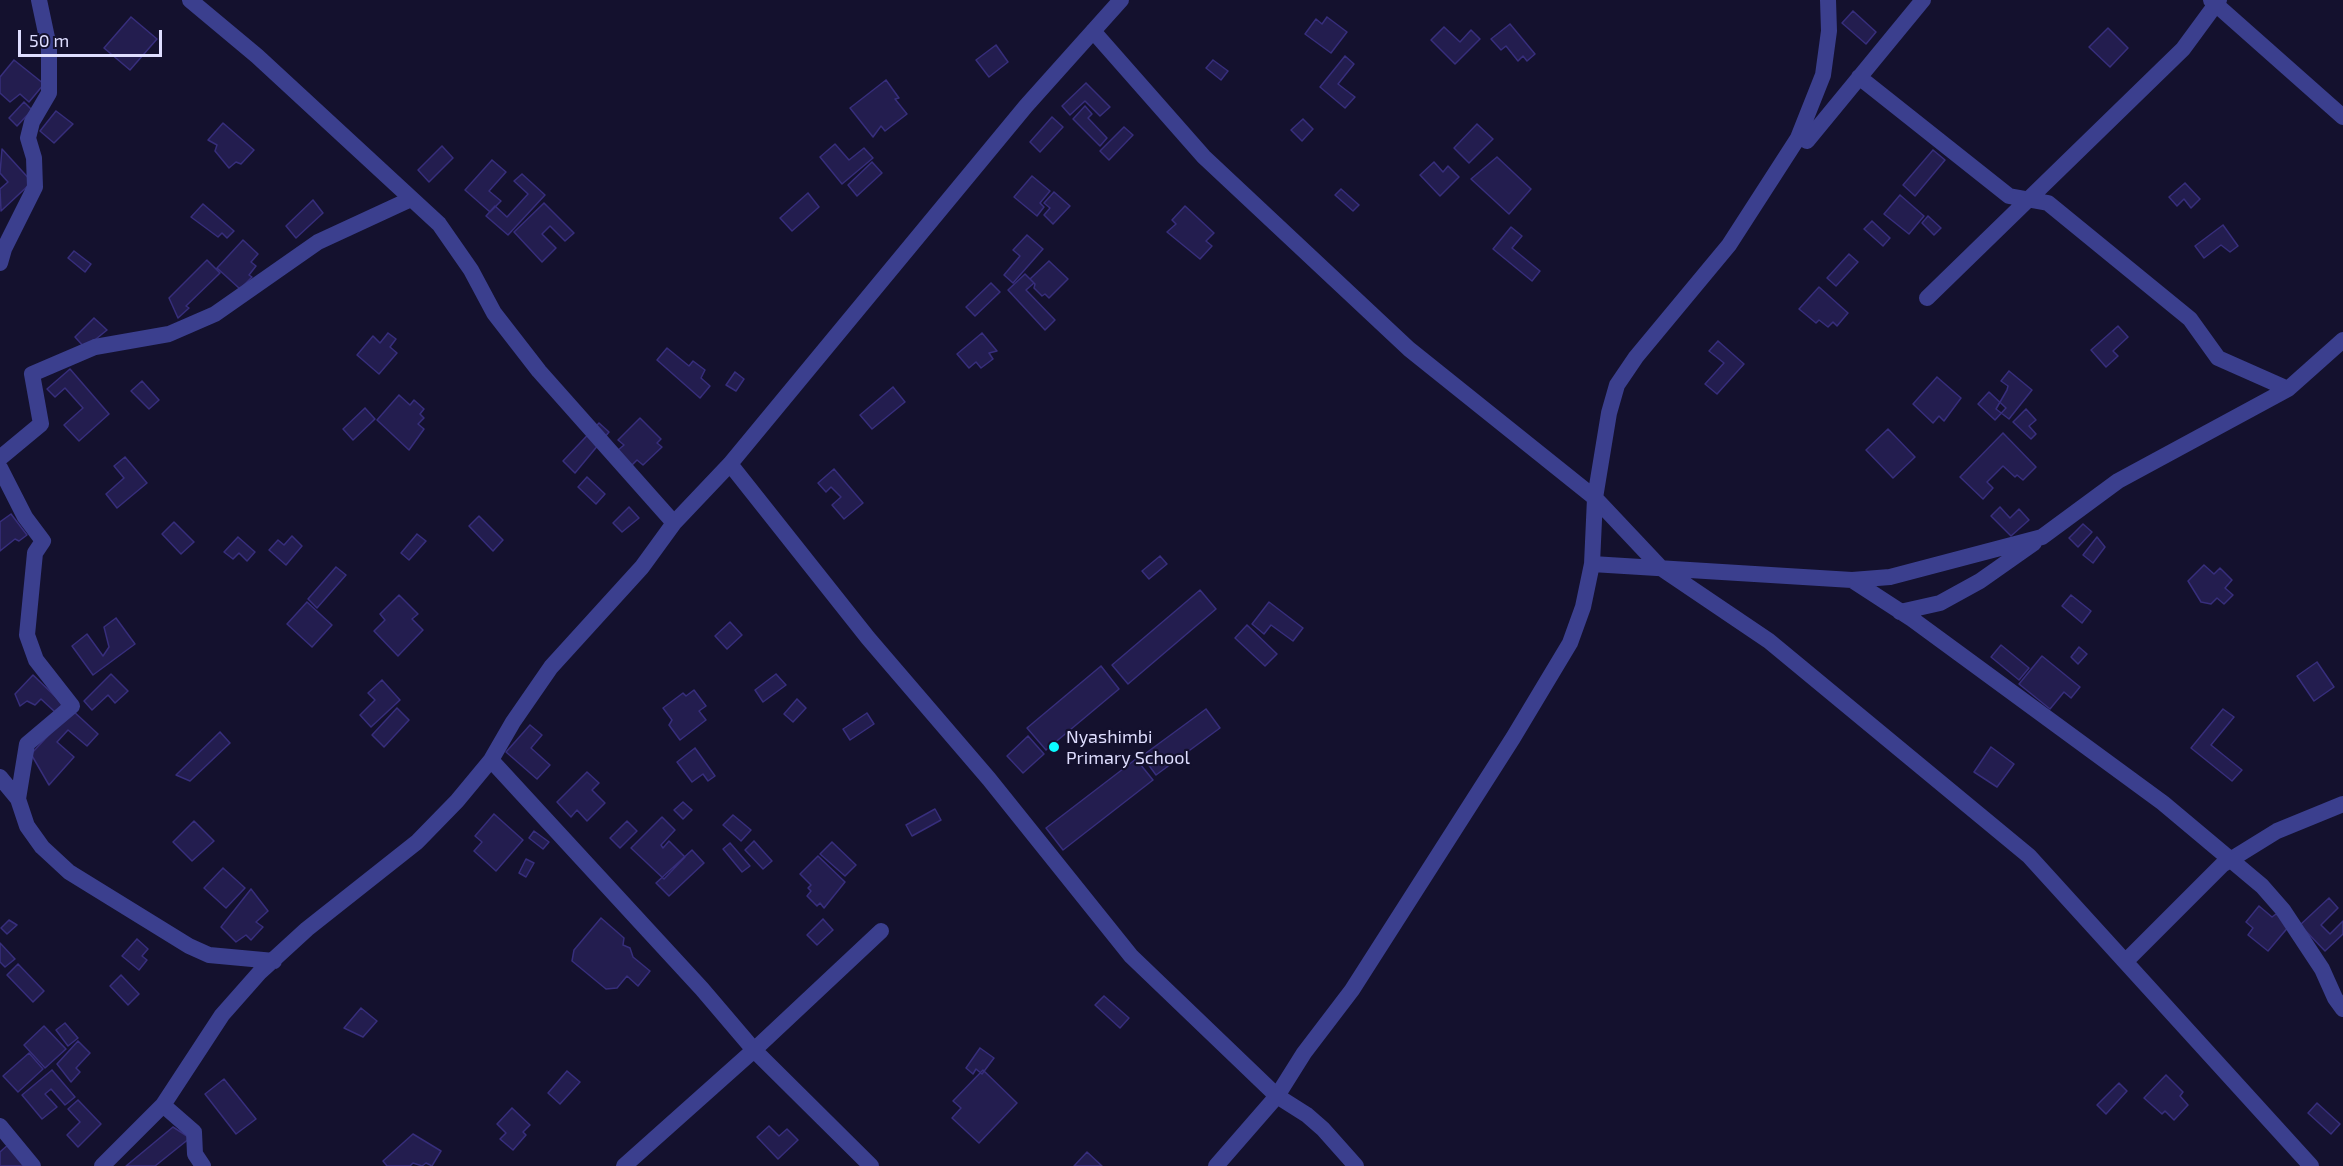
<!DOCTYPE html>
<html>
<head>
<meta charset="utf-8">
<style>
	body { margin:0 }
	#map { position:relative; width:2343px; height:1166px; overflow:hidden; background:#14112e; font-family:"Exo 2",sans-serif }
	canvas { display:block }
	.scale { position:absolute; left:18px; top:30px; width:144px; height:27px; box-sizing:border-box; border:3px solid #dfdeff; border-top:0; padding-left:8px; font-size:18px; line-height:21px; white-space:nowrap; color:#dfdeff; -webkit-text-stroke:4px #14112e; paint-order:stroke }
</style>
</head>
<body>
<div id="map">
<canvas width="2343" height="1166"></canvas>
<div class="scale">50 m</div>
</div>
<script>
const ctx = document.querySelector('canvas').getContext('2d');
ctx.lineJoin = 'round';
function paint(path, color) {
  ctx.fillStyle = color;
  ctx.fill(path, 'evenodd');
}
function toPath(rows) {
  const path = new Path2D();
  for (const r of rows) {
    path.moveTo(r[0], r[1]);
    for (let i = 2; i < r.length; i += 2) path.lineTo(r[i], r[i + 1]);
  }
  return path;
}
function strokePath(path, color, width, dash) {
  ctx.strokeStyle = color;
  ctx.lineWidth = width;
  ctx.lineCap = dash ? 'butt' : 'round';
  ctx.setLineDash(dash || []);
  ctx.stroke(path);
}
function write(font, color, halo, rows, align = 'center') {
  ctx.font = font + ' "Exo 2",sans-serif';
  ctx.lineWidth = 4.5;
  ctx.setLineDash([]);
  ctx.textBaseline = 'middle';
  ctx.strokeStyle = halo;
  ctx.fillStyle = color;
  for (const [text, x, y, turn = 0] of rows) {
    ctx.save();
    ctx.translate(x, y);
    ctx.rotate((+turn || 0) * Math.PI / 180);
    ctx.textAlign = isNaN(turn) ? turn : align;
    if (halo) ctx.strokeText(text, 0, 0);
    ctx.fillText(text, 0, 0);
    ctx.restore();
  }
}
const building = toPath([
	[1853,11,1876,32,1866,44,1842,23,1853,11],
	[131,17,157,39,130,70,104,48,131,17],
	[1327,17,1347,32,1331,53,1305,34,1316,19,1322,24,1327,17],
	[1510,24,1535,54,1527,61,1523,56,1518,61,1506,46,1501,50,1491,39,1510,24],
	[1444,27,1460,42,1471,30,1480,39,1455,64,1431,40,1444,27],
	[2108,28,2128,48,2110,67,2089,47,2108,28],
	[996,45,1008,62,989,77,976,60,996,45],
	[1345,56,1354,64,1338,84,1355,97,1345,108,1320,87,1345,56],
	[14,60,44,84,29,102,20,94,10,102,0,93,0,77,14,60],
	[1213,60,1228,71,1221,80,1206,68,1213,60],
	[886,80,899,98,895,99,907,114,885,131,881,126,873,137,850,108,886,80],
	[1086,83,1110,107,1100,116,1085,101,1070,115,1062,106,1086,83],
	[24,102,32,110,17,126,9,118,24,102],
	[1085,106,1092,114,1088,118,1107,138,1100,146,1073,119,1085,106],
	[56,111,73,124,54,143,40,131,56,111],
	[1052,117,1063,127,1040,152,1030,142,1052,117],
	[1303,119,1313,129,1302,141,1291,130,1303,119],
	[223,123,254,150,241,164,236,162,229,168,215,151,217,145,208,140,223,123],
	[1477,124,1493,139,1469,163,1454,148,1477,124],
	[1124,127,1133,135,1109,160,1100,151,1124,127],
	[835,144,849,160,864,148,873,158,842,184,820,157,835,144],
	[442,146,453,158,429,182,418,170,442,146],
	[2,149,32,182,1,211,0,189,8,182,0,173,2,149],
	[1933,150,1945,160,1915,196,1903,185,1933,150],
	[1497,157,1531,189,1509,214,1471,179,1497,157],
	[492,160,506,172,489,191,501,201,490,212,465,190,492,160],
	[872,162,882,173,857,196,848,185,872,162],
	[1434,162,1443,172,1448,166,1459,177,1440,196,1420,175,1434,162],
	[522,174,545,195,508,235,486,216,495,206,507,217,528,194,514,181,522,174],
	[1032,176,1050,191,1040,203,1044,207,1037,216,1014,197,1032,176],
	[2185,183,2200,199,2191,208,2184,199,2177,206,2169,197,2185,183],
	[1341,189,1359,205,1353,211,1335,195,1341,189],
	[1054,192,1070,206,1053,224,1044,215,1050,208,1044,203,1054,192],
	[808,193,819,207,792,231,780,218,808,193],
	[1900,195,1924,216,1909,234,1884,214,1900,195],
	[313,200,323,213,296,238,286,226,313,200],
	[544,203,574,233,565,241,550,226,542,234,556,248,542,262,514,232,544,203],
	[203,204,234,231,227,238,222,233,218,237,191,217,203,204],
	[1185,206,1214,233,1206,241,1212,246,1200,259,1167,232,1176,224,1172,220,1185,206],
	[1928,216,1941,228,1934,235,1922,223,1928,216],
	[1872,221,1890,238,1883,246,1864,229,1872,221],
	[2223,225,2238,246,2230,252,2221,245,2204,258,2195,246,2223,225],
	[1511,227,1522,236,1512,248,1540,271,1532,281,1493,249,1511,227],
	[1027,235,1043,249,1013,283,1004,275,1020,256,1013,250,1027,235],
	[243,240,258,254,251,262,256,266,249,275,252,277,240,289,217,268,243,240],
	[74,251,91,264,85,272,68,258,74,251],
	[1849,254,1858,262,1836,286,1827,278,1849,254],
	[207,260,220,273,186,306,189,308,178,318,169,298,207,260],
	[1049,261,1068,279,1049,298,1045,294,1042,296,1034,288,1035,284,1030,279,1049,261],
	[1025,274,1034,283,1026,290,1055,320,1045,330,1008,290,1025,274],
	[991,283,1000,292,975,316,966,307,991,283],
	[1819,287,1848,313,1837,326,1833,322,1828,327,1819,320,1816,323,1799,309,1819,287],
	[94,318,107,330,85,348,75,337,94,318],
	[2118,326,2128,337,2113,351,2118,356,2106,367,2091,350,2118,326],
	[388,333,396,339,390,347,397,353,379,374,357,355,373,336,380,343,388,333],
	[982,333,997,351,989,353,993,359,981,368,976,362,969,368,957,354,982,333],
	[1718,341,1744,364,1717,394,1705,384,1724,363,1709,351,1718,341],
	[667,348,689,366,693,361,705,370,701,378,710,386,700,398,657,360,667,348],
	[70,369,109,414,79,441,64,425,83,408,65,388,55,397,47,389,70,369],
	[2009,371,2032,390,2009,419,1996,409,2007,390,2008,386,2001,381,2009,371],
	[735,372,744,379,736,391,726,385,735,372],
	[1937,377,1961,398,1944,421,1939,416,1933,423,1913,404,1937,377],
	[142,381,159,400,149,409,131,391,142,381],
	[893,387,905,402,872,429,860,415,893,387],
	[1989,392,2006,408,1995,420,1978,404,1989,392],
	[399,395,410,405,414,400,424,409,420,414,424,418,418,424,424,429,409,450,377,420,399,395],
	[365,408,375,419,353,440,343,429,365,408],
	[2026,409,2036,420,2029,426,2036,434,2031,439,2013,422,2026,409],
	[640,418,661,439,657,443,662,447,643,465,637,460,631,466,617,451,624,445,618,440,640,418],
	[599,423,609,432,575,473,563,461,599,423],
	[1888,429,1915,457,1893,478,1866,450,1888,429],
	[2003,433,2036,467,2023,480,2017,475,2015,477,2003,466,1987,482,1993,488,1983,499,1960,477,2003,433],
	[125,457,147,483,117,508,106,494,124,478,114,466,125,457],
	[834,469,863,503,844,519,832,505,841,497,831,487,826,492,818,483,834,469],
	[587,477,605,494,596,504,578,487,587,477],
	[629,507,639,518,622,532,613,523,629,507],
	[2000,507,2010,518,2019,509,2029,520,2011,536,1991,516,2000,507],
	[11,514,27,535,19,541,15,539,0,551,0,522,11,514],
	[479,516,503,540,493,551,469,526,479,516],
	[174,522,194,542,181,554,162,534,174,522],
	[2083,524,2092,532,2078,547,2069,538,2083,524],
	[417,534,426,541,409,560,401,553,417,534],
	[292,536,302,546,286,565,269,550,278,540,284,545,292,536],
	[238,537,255,552,247,561,239,553,233,559,224,552,238,537],
	[2097,537,2105,547,2093,563,2083,555,2097,537],
	[1160,556,1167,564,1149,579,1142,571,1160,556],
	[2204,565,2214,574,2220,568,2232,580,2225,588,2233,595,2224,604,2217,598,2211,604,2201,602,2188,581,2204,565],
	[336,567,346,575,317,608,308,599,336,567],
	[1200,590,1216,609,1128,684,1112,665,1200,590],
	[399,595,418,614,412,619,423,630,398,656,374,631,385,620,380,614,399,595],
	[2071,595,2091,611,2082,623,2062,606,2071,595],
	[307,602,332,625,312,647,287,624,307,602],
	[1269,602,1303,628,1293,641,1271,625,1264,634,1252,624,1269,602],
	[116,618,135,644,93,675,72,646,87,634,103,656,109,647,104,627,116,618],
	[730,622,742,635,727,649,715,636,730,622],
	[1247,625,1277,654,1265,666,1235,638,1247,625],
	[2001,645,2029,668,2019,680,1991,657,2001,645],
	[2079,647,2087,654,2078,664,2071,657,2079,647],
	[2042,656,2080,687,2071,698,2064,692,2050,709,2019,684,2042,656],
	[2317,662,2334,687,2314,701,2297,676,2317,662],
	[1101,666,1119,689,1046,750,1027,728,1101,666],
	[111,674,128,691,115,703,108,695,92,710,84,701,111,674],
	[776,674,786,685,763,702,755,690,776,674],
	[33,675,63,704,55,712,41,699,35,705,27,701,20,706,15,694,33,675],
	[382,680,400,700,371,727,360,715,375,700,368,693,382,680],
	[694,690,706,706,699,711,706,720,680,740,669,725,672,720,663,708,683,693,686,696,694,690],
	[797,699,806,708,793,722,784,714,797,699],
	[397,708,409,720,384,747,372,735,397,708],
	[1206,709,1220,728,1156,775,1142,756,1206,709],
	[2223,709,2234,717,2211,745,2242,770,2232,781,2191,748,2223,709],
	[72,710,98,734,87,746,68,730,57,742,74,757,49,785,31,754,72,710],
	[867,713,874,724,850,740,843,729,867,713],
	[530,725,542,735,531,748,550,765,537,779,506,752,530,725],
	[220,732,230,743,190,781,176,775,220,732],
	[1028,736,1044,754,1023,773,1007,756,1028,736],
	[1991,747,2014,764,1997,787,1974,772,1991,747],
	[695,748,715,776,708,781,703,774,692,782,677,762,695,748],
	[1136,759,1153,780,1063,850,1046,828,1136,759],
	[587,772,599,783,592,790,605,803,587,821,577,810,571,817,557,802,587,772],
	[683,802,692,810,683,819,674,810,683,802],
	[935,809,941,820,912,836,906,825,935,809],
	[494,814,523,840,496,871,474,851,482,842,475,836,494,814],
	[733,815,751,830,741,841,723,825,733,815],
	[662,817,675,830,661,845,663,848,669,841,685,857,664,879,631,848,662,817],
	[194,821,214,841,192,861,173,842,194,821],
	[627,821,637,831,620,848,610,838,627,821],
	[534,831,549,842,543,849,529,838,534,831],
	[754,841,772,861,763,869,745,850,754,841],
	[832,842,856,865,845,876,820,854,832,842],
	[730,843,750,866,742,872,723,849,730,843],
	[692,850,704,863,669,896,656,883,692,850],
	[818,856,845,882,824,908,820,903,817,906,807,896,811,891,808,888,811,885,800,874,818,856],
	[526,859,534,863,526,877,519,873,526,859],
	[223,868,245,888,226,908,204,888,223,868],
	[251,889,268,911,256,922,263,927,251,940,246,935,236,942,221,927,251,889],
	[2329,898,2338,908,2321,925,2330,934,2343,921,2343,934,2325,951,2300,925,2329,898],
	[2259,906,2272,917,2276,914,2290,925,2268,951,2248,935,2253,928,2246,922,2259,906],
	[601,918,624,938,623,945,630,948,633,957,650,971,638,986,627,976,617,988,606,989,572,961,574,950,601,918],
	[823,919,833,930,817,945,807,935,823,919],
	[9,920,17,925,7,934,1,928,9,920],
	[137,939,148,949,142,956,147,960,139,970,122,956,137,939],
	[0,943,15,959,5,967,0,962,0,943],
	[18,964,44,991,33,1002,7,975,18,964],
	[121,975,139,994,128,1005,110,986,121,975],
	[1104,996,1129,1018,1120,1028,1095,1005,1104,996],
	[361,1008,377,1021,363,1037,344,1028,361,1008],
	[65,1023,78,1038,68,1046,56,1030,65,1023],
	[44,1026,66,1049,45,1068,24,1045,44,1026],
	[78,1041,90,1053,76,1068,80,1072,71,1082,57,1064,78,1041],
	[980,1048,994,1058,982,1074,976,1069,973,1074,966,1068,980,1048],
	[29,1053,43,1069,18,1092,3,1076,29,1053],
	[52,1070,75,1097,65,1105,51,1089,45,1094,57,1107,42,1119,22,1095,52,1070],
	[983,1070,1017,1103,979,1143,952,1118,961,1108,953,1101,983,1070],
	[567,1071,580,1082,560,1104,548,1093,567,1071],
	[2166,1075,2183,1092,2180,1096,2188,1105,2174,1120,2165,1111,2162,1114,2144,1098,2166,1075],
	[224,1079,256,1119,236,1134,205,1094,224,1079],
	[2119,1083,2127,1091,2106,1114,2097,1105,2119,1083],
	[78,1100,101,1124,78,1147,67,1135,80,1122,68,1109,78,1100],
	[2317,1103,2340,1124,2331,1134,2308,1113,2317,1103],
	[512,1108,530,1125,523,1132,526,1135,513,1150,500,1139,506,1133,497,1124,512,1108],
	[769,1126,779,1136,787,1129,798,1140,778,1159,757,1137,769,1126],
	[173,1127,190,1138,155,1166,126,1166,173,1127],
	[413,1134,441,1151,432,1166,426,1163,422,1166,413,1163,410,1166,387,1166,383,1161,413,1134],
	[9,1144,30,1166,0,1166,0,1152,9,1144],
	[1087,1152,1102,1166,1074,1166,1087,1152]
]);
const street = toPath([
	[190,0,257,56,439,224,471,270,494,313,539,371,674,523],
	[2211,0,2343,117],
	[1093,31,1204,157,1409,349,1595,498,1661,568,1769,641,2029,856,2311,1166],
	[1859,77,2009,196,2048,203,2190,319,2218,358,2288,389],
	[1807,141,1923,0],
	[0,263,4,249,35,187,34,158,28,138,32,122,49,93,49,47,39,0],
	[1927,298,2183,49,2219,0],
	[0,458,41,424,32,374,95,347,169,334,215,314,318,242,411,199],
	[730,464,868,638,989,779,1131,956,1277,1096,1307,1115,1323,1129,1356,1166],
	[0,468,25,517,43,541,35,553,27,635,36,660,72,706,27,744,18,799],
	[1592,564,1852,580,1890,577,2042,537,2118,481,2288,389,2343,340],
	[1852,580,1912,619,2163,803,2262,886,2283,910,2322,969,2335,998,2343,1009],
	[1900,612,1940,603,1980,581,2034,543],
	[491,760,702,989,754,1050,871,1166],
	[0,777,18,799,27,826,42,847,69,872,189,946,209,955,274,961],
	[2126,961,2222,865,2277,831,2343,804],
	[163,1105,194,1132,195,1154,203,1166],
	[0,1126,33,1166],
	[102,1166,163,1105,222,1015,260,972,307,929,417,842,457,801,491,760,513,722,551,667,642,567,674,523,730,464,1026,106,1121,0],
	[624,1166,754,1050,881,931],
	[1216,1166,1277,1096,1304,1053,1352,990,1513,738,1570,643,1583,607,1592,564,1595,498,1609,413,1617,385,1636,357,1729,245,1798,138,1823,75,1829,31,1828,0]
]);
const markers = [
	[1054,747,6,"#0afbff"]
];
const poiNames = [
	["Nyashimbi",1066,737],
	["Primary School",1066,758]
];
paint(building, '#231d4f');
strokePath(building, '#372e7c', 1.5);
strokePath(street, '#3b3f8e', 16);
for (const [x, y, r, color] of markers) {
  const dot = new Path2D();
  dot.arc(x, y, r, 0, 2 * Math.PI);
  ctx.fillStyle = color;
  ctx.fill(dot);
  strokePath(dot, '#14112e', 2);
}
write('18px', '#dfdeff', '#14112e', poiNames, 'left');
</script>
</body>
</html>
